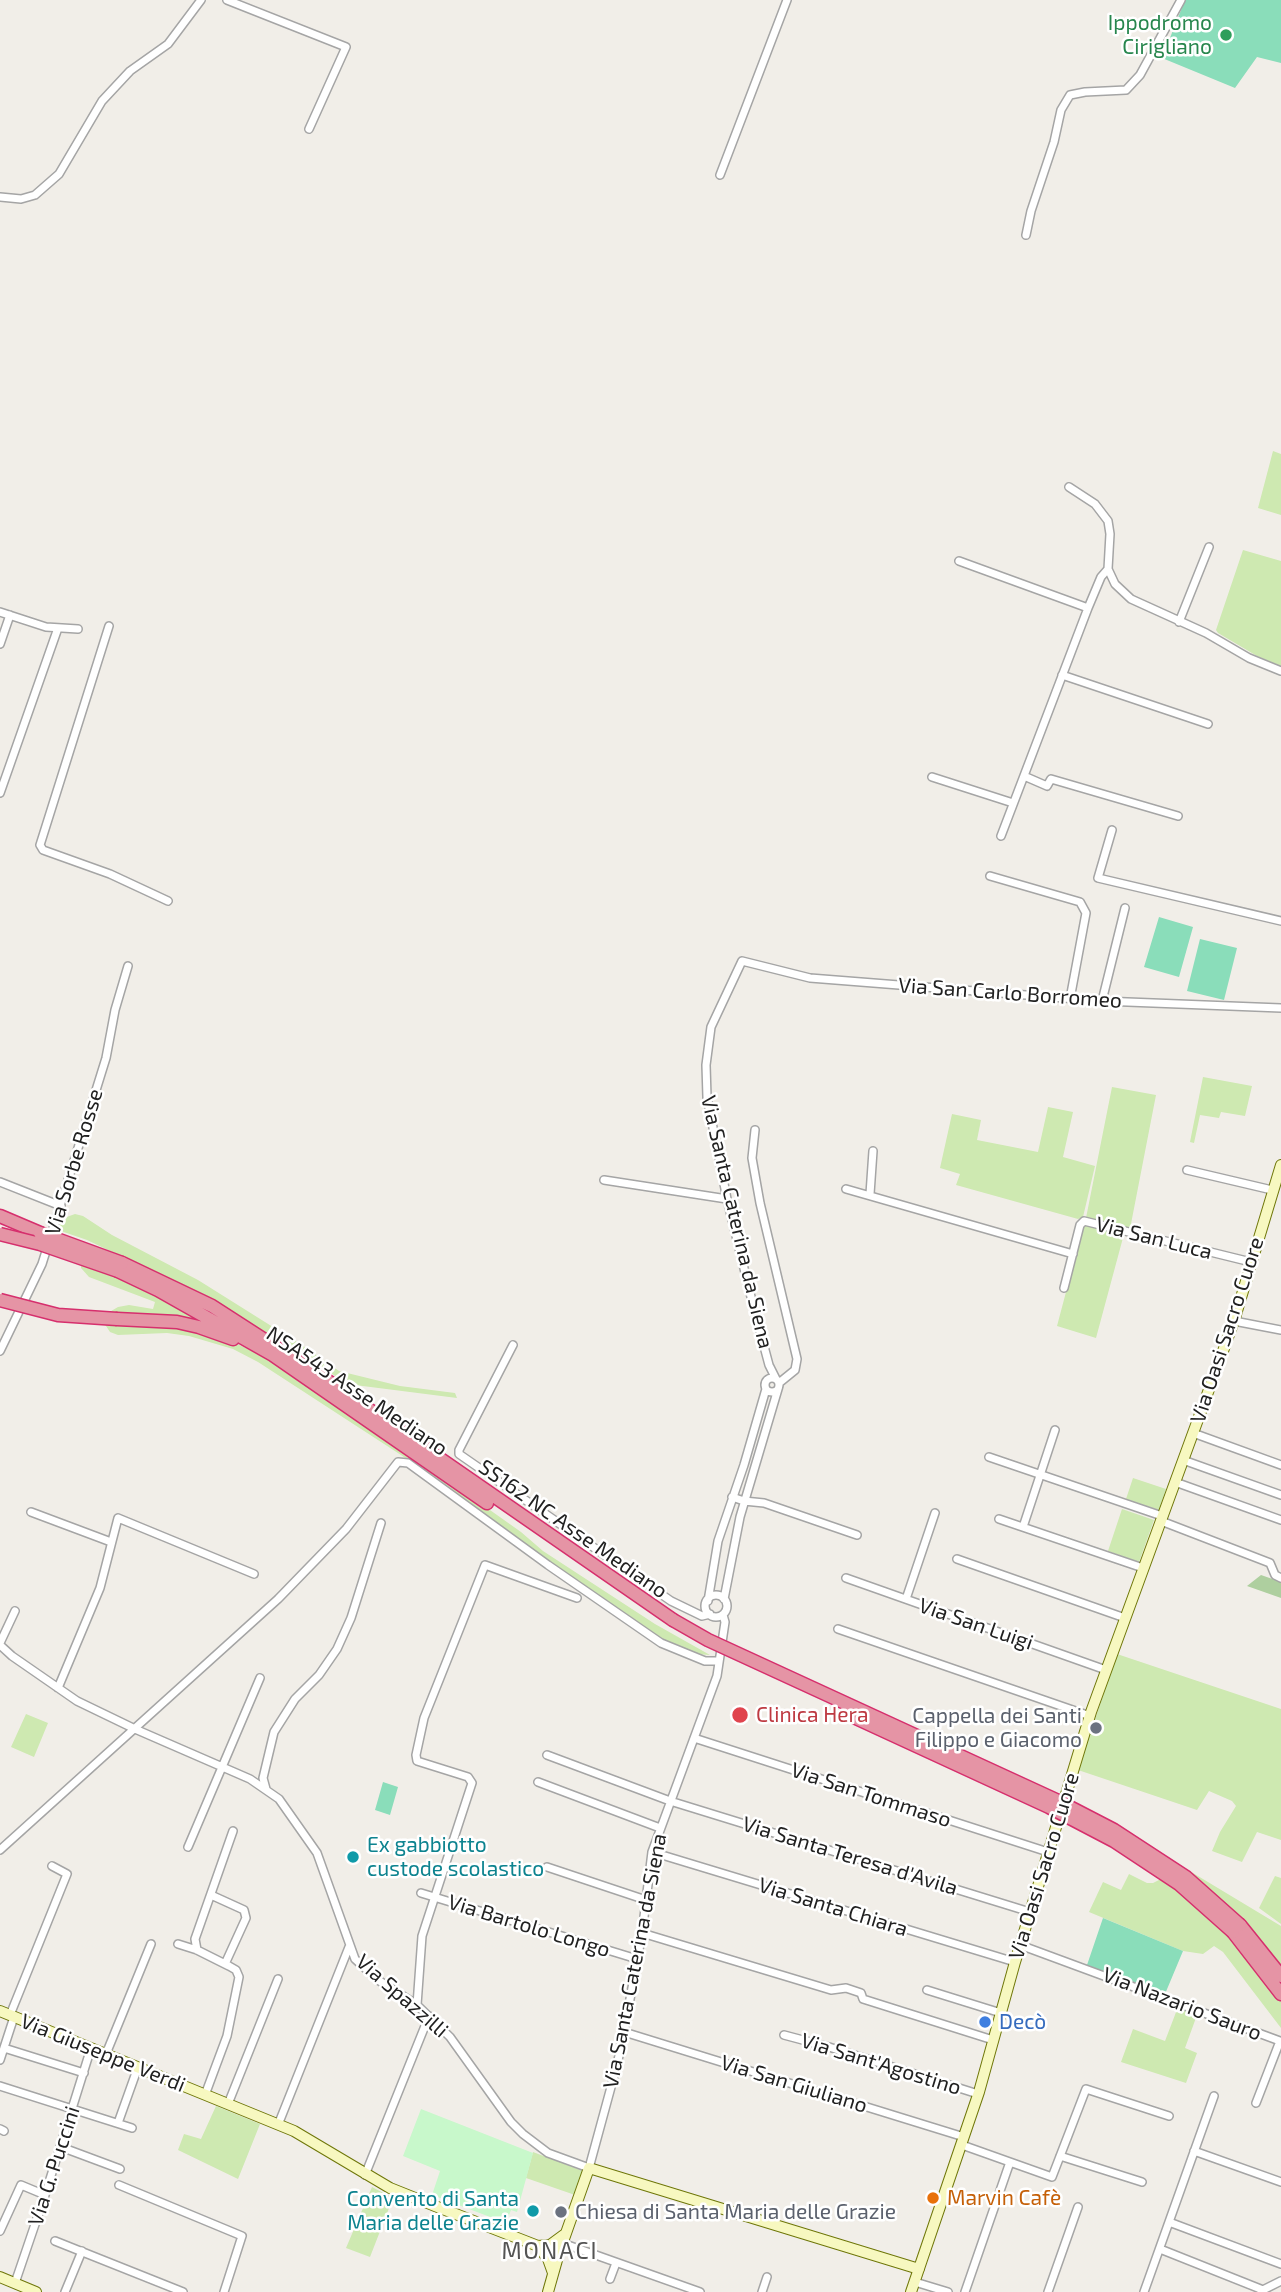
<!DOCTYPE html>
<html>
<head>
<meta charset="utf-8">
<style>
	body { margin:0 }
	canvas { display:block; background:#f1eee8 }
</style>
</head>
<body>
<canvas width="1281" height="2292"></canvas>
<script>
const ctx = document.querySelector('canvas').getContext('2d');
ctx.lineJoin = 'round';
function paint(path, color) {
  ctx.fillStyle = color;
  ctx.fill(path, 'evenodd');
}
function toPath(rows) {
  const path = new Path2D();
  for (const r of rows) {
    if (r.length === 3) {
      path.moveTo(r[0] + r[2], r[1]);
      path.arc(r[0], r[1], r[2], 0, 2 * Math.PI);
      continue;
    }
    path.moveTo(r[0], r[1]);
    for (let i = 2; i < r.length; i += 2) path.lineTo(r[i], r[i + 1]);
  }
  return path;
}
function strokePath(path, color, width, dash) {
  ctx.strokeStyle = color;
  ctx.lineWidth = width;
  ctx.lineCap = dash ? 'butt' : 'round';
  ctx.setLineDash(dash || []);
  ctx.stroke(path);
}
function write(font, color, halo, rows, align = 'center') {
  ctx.font = font + ' "Exo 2",sans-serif';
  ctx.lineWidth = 5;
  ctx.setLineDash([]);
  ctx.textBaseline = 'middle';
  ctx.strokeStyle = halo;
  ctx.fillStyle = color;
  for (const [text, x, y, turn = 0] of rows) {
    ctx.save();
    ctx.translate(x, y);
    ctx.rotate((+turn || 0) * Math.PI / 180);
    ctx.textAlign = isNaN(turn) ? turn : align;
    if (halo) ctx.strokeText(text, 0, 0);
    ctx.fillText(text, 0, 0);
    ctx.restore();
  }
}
const grass = toPath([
	[1273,451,1281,454,1281,515,1258,508],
	[1243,550,1281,561,1281,666,1257,656,1218,633,1216,630],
	[1203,1077,1252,1086,1245,1116,1221,1112,1219,1118,1200,1115,1194,1143,1190,1142],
	[1112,1087,1156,1095,1130,1229,1086,1218],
	[1048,1107,1073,1112,1063,1157,1095,1166,1083,1217,1078,1219,956,1185,960,1174,940,1168,952,1114,981,1120,977,1140,1038,1152],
	[75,1214,83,1216,112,1235,198,1280,308,1349,339,1371,400,1386,455,1393,457,1398,347,1384,316,1363,196,1292,87,1240,58,1230,61,1219],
	[1084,1224,1124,1234,1096,1338,1057,1326],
	[81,1262,90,1264,232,1332,106,1314,118,1307,129,1305,153,1309,155,1302,89,1277,81,1268],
	[104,1323,156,1324,217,1335,259,1354,360,1418,521,1532,543,1551,655,1624,710,1655,696,1654,662,1640,551,1565,401,1455,258,1362,233,1349,189,1336,167,1333,118,1335,110,1332],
	[1133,1478,1166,1489,1159,1510,1126,1499],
	[1122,1509,1154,1520,1139,1562,1108,1551],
	[1117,1654,1281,1709,1281,1840,1257,1832,1242,1862,1212,1851,1220,1832,1236,1806,1232,1801,1209,1791,1197,1810,1078,1770],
	[26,1714,48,1723,34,1757,11,1747],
	[1178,1864,1281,1926,1281,1969,1257,1967,1281,2001,1281,2028,1223,1952,1214,1946,1203,1954,1183,1951,1089,1912,1103,1882,1121,1890,1129,1874,1147,1883,1153,1883,1161,1879],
	[1275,1876,1281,1878,1281,1924,1259,1908],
	[1178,2007,1197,2015,1185,2048,1197,2053,1186,2083,1121,2062,1133,2029,1165,2041],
	[216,2106,260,2124,238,2179,178,2150,184,2134,201,2139],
	[533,2152,583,2171,575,2195,526,2178],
	[372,2187,393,2198,370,2257,346,2248]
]);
const forest = toPath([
	[1261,1575,1281,1582,1281,1598,1247,1586]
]);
const park = toPath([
	[421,2109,533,2153,517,2212,511,2210,506,2223,432,2195,440,2171,403,2156]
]);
const pitch = toPath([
	[1185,0,1281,0,1281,63,1257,57,1235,88,1162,58],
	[1159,917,1193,927,1179,977,1144,967],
	[1200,939,1237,948,1224,1000,1187,991],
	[383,1782,398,1787,390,1815,375,1810],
	[1103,1918,1183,1951,1165,1994,1087,1965]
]);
const street = toPath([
	[227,0,346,47,309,129],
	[720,175,787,0],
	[0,197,21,199,35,195,59,174,102,101,130,71,168,44,201,0],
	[1026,235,1031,211,1054,142,1061,110,1070,95,1085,92,1126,90,1140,75,1181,0],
	[959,561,1088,608],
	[1108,569,1115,584,1131,599,1206,633,1249,658,1281,671],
	[0,612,46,627,78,629],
	[1179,622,1209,547],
	[109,626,40,845,43,850,110,874,168,901],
	[0,644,10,615],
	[1062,675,1208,724],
	[1024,776,1047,786,1051,779,1178,816],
	[932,777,1013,803],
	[0,793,58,628],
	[1112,830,1098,878,1281,921],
	[1001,836,1088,608,1101,577,1108,569,1110,534,1108,521,1095,504,1069,487],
	[990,876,1080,902,1086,913,1070,999],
	[1102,1001,1125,908],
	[755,1130,752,1158,760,1203,797,1359,795,1370,779,1383],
	[1187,1170,1272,1190],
	[604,1180,727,1199],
	[0,1182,61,1206],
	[846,1189,1073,1254],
	[870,1194,873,1151],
	[1064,1288,1080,1225,1084,1221,1251,1262],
	[1234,1321,1281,1330],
	[513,1345,459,1450,459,1454,671,1601,702,1616,710,1614],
	[0,1351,42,1264,106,1058,115,1010,128,966],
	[772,1385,7],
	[776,1379,769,1365,754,1309,727,1199,707,1097,706,1065,711,1027,742,961,810,978,1102,1001,1281,1008],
	[1193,1433,1281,1465],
	[989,1457,1162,1516],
	[1183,1460,1281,1495],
	[1175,1482,1281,1520],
	[732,1497,744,1501,764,1503,857,1535],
	[31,1512,111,1542],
	[999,1519,1143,1568],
	[1161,1521,1270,1563,1275,1575,1281,1578],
	[1023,1527,1055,1430],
	[957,1559,1125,1618],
	[846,1578,1106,1670],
	[716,1606,11],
	[724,1599,740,1517,778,1389],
	[906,1599,935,1513],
	[708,1601,718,1541,744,1465,766,1389],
	[838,1629,1090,1716],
	[0,1643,15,1611],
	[0,1645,12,1656,77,1701,135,1729,250,1779,279,1799,317,1853,355,1959,378,1980,417,2005,450,2037,511,2122,523,2134,548,2153,589,2168,617,2065,624,2032,642,1933,652,1852,717,1676,725,1622,723,1615],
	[58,1688,100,1588,118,1518,254,1574],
	[694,1738,1048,1852],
	[547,1755,670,1801,1030,1912],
	[538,1782,660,1828],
	[266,1789,263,1778,274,1732,295,1699,319,1675,337,1649,351,1618,381,1523],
	[188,1847,260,1678],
	[0,1850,278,1599,346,1529,398,1462,408,1463,548,1565,661,1643,705,1661,719,1661],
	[652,1852,1015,1962],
	[547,1867,646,1900],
	[421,1893,637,1959],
	[211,1895,244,1910,246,1918,225,1964],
	[642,1933,831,1990,846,1988,861,1993,863,1999,993,2040],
	[178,1944,197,1950,229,1966,236,1970,239,1977,227,2036,205,2095],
	[1020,1945,1280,2041,1256,2103],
	[197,1950,195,1939,233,1831],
	[927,1990,1001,2013],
	[417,2005,422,1936,472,1783,468,1777,417,1761,416,1755,424,1718,485,1565,577,1598],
	[10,2015,67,1874,52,1866],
	[624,2032,964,2137],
	[784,2035,829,2047,978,2094],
	[4,2048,84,2073],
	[106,2054,151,1944],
	[0,2060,14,2017],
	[0,2086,132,2128],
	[228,2104,278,1979],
	[118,2123,138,2067],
	[278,2125,349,1947],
	[0,2129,4,2131],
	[962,2145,1052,2177,1086,2089,1169,2116],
	[61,2147,120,2169],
	[1194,2151,1281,2182],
	[1060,2156,1142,2182],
	[365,2175,429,2016],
	[119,2185,242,2236,224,2292],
	[1169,2222,1281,2264],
	[0,2231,21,2185,45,2195],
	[55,2241,183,2292],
	[562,2243,700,2292],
	[1160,2249,1263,2290],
	[610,2279,616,2263],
	[915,2282,948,2292],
	[15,2283,45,2195,91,2048],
	[1261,2291,1281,2281],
	[65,2292,82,2251],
	[762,2292,767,2277],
	[965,2292,1010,2162],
	[1048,2292,1078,2207],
	[1144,2292,1214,2096]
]);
const secondary = toPath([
	[0,2011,294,2131,390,2188,435,2206,538,2246,550,2245,565,2234],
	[538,2246,548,2259,553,2273],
	[0,2277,36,2292],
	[548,2292,559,2253,589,2168,919,2269],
	[911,2292,979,2092,1015,1962,1091,1712,1234,1321,1281,1165]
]);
const highway = toPath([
	[0,1216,40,1233],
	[122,1263,212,1306,319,1375,673,1620],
	[118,1271,158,1290,273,1355,487,1503],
	[117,1319,177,1322,199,1327,233,1339],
	[1240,1925,1281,1976],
	[1233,1932,1281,1994]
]);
const highwayBridge = toPath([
	[40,1233,122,1263],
	[0,1234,40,1244,118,1271],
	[0,1300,58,1315,117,1319],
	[673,1620,708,1640,1056,1800,1114,1830,1186,1877,1240,1925],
	[845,1713,1049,1807,1114,1841,1179,1884,1233,1932]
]);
const markers = [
	[1226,35,7,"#2e9e5b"],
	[740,1715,9,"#e0444e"],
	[1096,1728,7,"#6b7280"],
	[353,1857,7,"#0f9aa8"],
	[985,2022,7,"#3f7fe0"],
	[933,2198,7,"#e8710a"],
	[533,2211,7,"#0f9aa8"],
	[561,2212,7,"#6b7280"]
];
const leisureNames = [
	["Ippodromo",1212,23],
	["Cirigliano",1212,47]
];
const streetNames = [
	["Via San Carlo Borromeo",1010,993,4],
	["Via Sorbe Rosse",74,1162,-73],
	["Via Santa Caterina da Siena",737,1222,77],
	["Via San Luca",1154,1238,14],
	["Via Oasi Sacro Cuore",1227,1330,-72],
	["NSA543 Asse Mediano",357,1391,34],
	["SS162 NC Asse Mediano",573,1529,35],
	["Via San Luigi",976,1624,19],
	["Via San Tommaso",871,1795,18],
	["Via Santa Teresa d'Avila",850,1856,17],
	["Via Oasi Sacro Cuore",1044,1866,-73],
	["Via Santa Chiara",833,1907,17],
	["Via Bartolo Longo",529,1926,17],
	["Via Santa Caterina da Siena",635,1961,-79],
	["Via Spazzilli",402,1996,41],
	["Via Nazario Sauro",1182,2004,21],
	["Via Giuseppe Verdi",103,2053,22],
	["Via Sant'Agostino",881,2064,17],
	["Via San Giuliano",794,2084,17],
	["Via G. Puccini",54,2166,-72]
];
const healthNames = [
	["Clinica Hera",756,1715]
];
const worshipNames = [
	["Cappella dei Santi",1082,1716],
	["Filippo e Giacomo",1082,1740],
	["Chiesa di Santa Maria delle Grazie",575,2212,"left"]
];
const cultureNames = [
	["Ex gabbiotto",367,1845],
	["custode scolastico",367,1869],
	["Convento di Santa",519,2199,"right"],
	["Maria delle Grazie",519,2223,"right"]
];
const shopNames = [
	["Decò",999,2022]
];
const foodNames = [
	["Marvin Cafè",947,2198]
];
const neighbourhoodNames = [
	["MONACI",550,2251]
];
paint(grass, '#cee9b1');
paint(forest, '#aecf9f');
paint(park, '#c8f8cb');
paint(pitch, '#8addba');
strokePath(street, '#a5a5a5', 10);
strokePath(secondary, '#6f7709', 12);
strokePath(highway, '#d62f6d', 15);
strokePath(street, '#fff', 7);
strokePath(secondary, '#f7f8c0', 10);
strokePath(highway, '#e594a5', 12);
strokePath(highwayBridge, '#d62f6d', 15, []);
strokePath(highwayBridge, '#e594a5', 12);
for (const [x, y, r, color] of markers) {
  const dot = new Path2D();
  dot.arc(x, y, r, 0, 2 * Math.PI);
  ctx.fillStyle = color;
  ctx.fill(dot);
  strokePath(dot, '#fff', 2.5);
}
write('21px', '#27864d', '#fff', leisureNames, 'right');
write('21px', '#212121', '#fff', streetNames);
write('21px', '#be3a42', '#fff', healthNames, 'left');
write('21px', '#5b616d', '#fff', worshipNames, 'right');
write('21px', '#0d838f', '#fff', cultureNames, 'left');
write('21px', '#366cbe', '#fff', shopNames, 'left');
write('21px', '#c56008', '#fff', foodNames, 'left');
ctx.letterSpacing = '2px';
write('23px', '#545454', '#fff', neighbourhoodNames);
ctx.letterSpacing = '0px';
</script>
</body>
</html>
